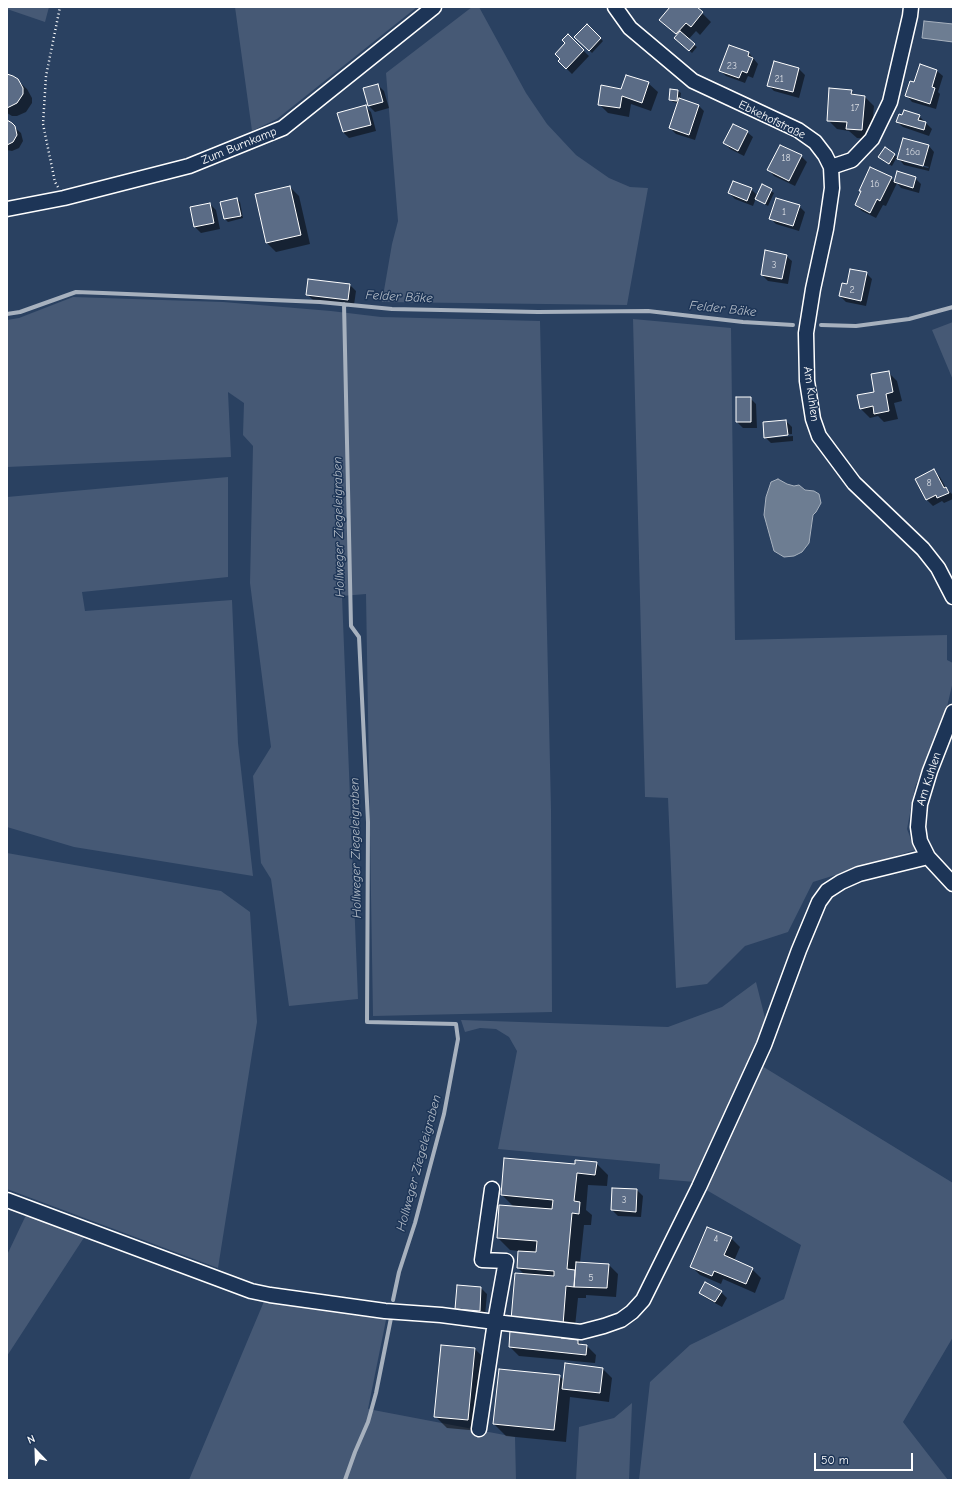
<!DOCTYPE html>
<html>
<head>
<meta charset="utf-8">
<style>
	body { margin:0 }
	#map { position:relative; width:960px; height:1487px; overflow:hidden; background:#2a4161; font-family:"Comic Neue",sans-serif }
	canvas { display:block }
	.frame { position:absolute; inset:0; border:8px solid #fff; pointer-events:none }
	.north { position:absolute; left:16px; top:1431px; width:40px; height:40px; -webkit-text-stroke:3px #1d3557; paint-order:stroke; rotate:337deg; font-size:11px; font-weight:700; line-height:16px; text-align:center; color:#fff }
	.north::after { content:''; display:block; margin:auto; width:14px; height:18px; background:#fff; clip-path:polygon(50% 0,100% 100%,50% 72%,0 100%) }
	.scale { position:absolute; left:814px; top:1453px; width:99px; height:18px; box-sizing:border-box; border:2px solid #fff; border-top:0; padding-left:5px; font-size:12px; line-height:14px; white-space:nowrap; color:#fff; -webkit-text-stroke:3px #1d3557; paint-order:stroke }
</style>
</head>
<body>
<div id="map">
<canvas width="960" height="1487"></canvas>
<div class="frame"></div>
<div class="north">N</div>
<div class="scale">50 m</div>
</div>
<script>
const ctx = document.querySelector('canvas').getContext('2d');
ctx.lineJoin = 'round';
function paint(path, color) {
  ctx.fillStyle = color;
  ctx.fill(path, 'evenodd');
}
function toPath(rows) {
  const path = new Path2D();
  for (const r of rows) {
    path.moveTo(r[0], r[1]);
    for (let i = 2; i < r.length; i += 2) path.lineTo(r[i], r[i + 1]);
  }
  return path;
}
function strokePath(path, color, width, dash) {
  ctx.strokeStyle = color;
  ctx.lineWidth = width;
  ctx.lineCap = dash ? 'butt' : 'round';
  ctx.setLineDash(dash || []);
  ctx.stroke(path);
}
function write(font, color, halo, rows, align = 'center') {
  ctx.font = font + ' "Comic Neue",sans-serif';
  ctx.lineWidth = 3;
  ctx.setLineDash([]);
  ctx.textBaseline = 'middle';
  ctx.strokeStyle = halo;
  ctx.fillStyle = color;
  for (const [text, x, y, turn = 0] of rows) {
    ctx.save();
    ctx.translate(x, y);
    ctx.rotate((+turn || 0) * Math.PI / 180);
    ctx.textAlign = isNaN(turn) ? turn : align;
    if (halo) ctx.strokeText(text, 0, 0);
    ctx.fillText(text, 0, 0);
    ctx.restore();
  }
}
const green = toPath([
	[7,7,49,7,45,22,7,9],
	[235,7,417,7,277,119,252,131],
	[472,7,479,7,526,93,547,124,576,155,609,178,630,187,648,188,627,305,382,302,392,244,398,221,386,73],
	[73,297,223,302,331,311,381,317,540,321,551,809,552,1012,373,1016,366,594,342,596,358,999,289,1006,271,879,261,863,253,776,271,747,250,583,253,446,243,435,244,403,228,392,231,457,7,467,7,320,19,318],
	[633,319,731,328,735,640,947,635,947,660,953,663,953,681,947,707,915,787,907,829,915,850,813,882,788,932,745,946,707,984,676,988,668,798,645,797],
	[953,322,953,380,932,330],
	[228,477,228,577,82,592,85,611,232,600,238,743,253,876,74,847,7,827,7,497],
	[7,853,221,891,250,912,257,1022,218,1268,7,1189],
	[756,982,767,1026,695,1182,659,1179,660,1164,498,1149,517,1051,509,1037,496,1029,480,1028,465,1032,461,1020,668,1027,722,1007],
	[762,1066,953,1183,953,1337,903,1422,948,1480,639,1480,650,1382,690,1345,784,1299,801,1245,703,1188],
	[27,1213,85,1236,7,1356,7,1255],
	[265,1299,387,1315,368,1409,515,1437,516,1480,189,1480],
	[632,1403,629,1480,576,1480,579,1427,614,1418]
]);
const water = toPath([
	[924,21,953,24,953,42,922,38,924,21],
	[778,479,787,484,794,486,799,485,805,490,814,491,819,494,821,503,816,512,813,515,809,543,802,552,794,556,784,557,774,551,764,515,766,497,771,482,778,479]
]);
const shadow = toPath([
	[671,7,696,7,711,22,700,35,696,31,688,40,697,47,692,53,676,38,678,36,661,20],
	[587,25,603,41,592,53,576,37],
	[568,36,589,56,572,74,559,61,561,59],
	[749,53,758,64,753,78,748,76,745,83,726,76,720,70],
	[775,62,799,69,805,75,799,98,774,91,768,85],
	[920,65,937,71,943,76,938,92,940,94,936,109,912,102,907,96,915,83],
	[7,75,17,80,27,89,32,98,32,103,26,112,17,116,12,116,7,113],
	[648,83,658,92,651,111,631,104,629,117,608,113,599,104],
	[378,85,384,91,389,108,375,112,369,106,365,89],
	[678,91,681,93,680,99,698,105,704,111,695,140,676,134,670,128,678,103,673,102,670,99],
	[851,91,856,96,865,97,874,106,871,139,857,138,849,131,837,129,828,120],
	[365,106,371,112,376,131,349,138,343,132],
	[919,116,932,129,929,136,903,127,897,122],
	[7,121,21,133,23,141,19,148,12,151,7,150],
	[747,132,753,137,744,156,730,149,725,143],
	[929,146,934,152,929,171,904,165,897,157,892,166,882,160,885,148,898,158],
	[904,160,929,167,928,168,904,162],
	[801,156,807,162,795,186,774,176,769,170],
	[891,178,895,182,915,178,921,184,919,193,901,188,897,183,886,206,883,205,876,218,862,211,856,205,862,192,860,190],
	[763,186,774,193,768,206,756,198,753,206,735,199,729,193,751,189,758,196],
	[290,187,299,196,310,244,276,252,267,243,256,195],
	[237,199,240,202,243,218,228,222,225,219,221,202],
	[210,204,216,210,220,229,201,233,195,227],
	[799,206,805,212,799,231,776,224,770,218],
	[786,256,792,261,788,284,768,281,762,275],
	[866,273,872,279,866,306,846,302,840,296],
	[350,285,356,291,354,305,313,300,307,294],
	[888,372,897,381,902,401,894,403,898,419,884,422,878,416,870,418,861,409,875,393],
	[750,398,756,404,757,428,743,428,737,422],
	[786,421,792,427,792,434,769,436,769,438,793,436,793,441,771,443,765,437],
	[934,471,940,477,946,488,952,494,953,499,944,503,942,501,933,506,927,500,917,479],
	[596,1163,608,1175,607,1186,588,1185,586,1210,592,1215,591,1225,584,1225,580,1263,609,1265,618,1274,616,1297,586,1295,586,1298,578,1298,574,1336,560,1335,564,1339,578,1341,582,1345,586,1345,596,1355,595,1363,519,1356,510,1347,525,1275,518,1268,519,1251,510,1250,498,1238,514,1207,502,1195,576,1165],
	[637,1190,643,1196,641,1217,618,1216,612,1210],
	[731,1238,740,1247,734,1261,752,1269,761,1278,755,1293,723,1279,721,1284,700,1275,691,1266],
	[7,1241,8,1257,7,1257],
	[481,1288,487,1294,485,1316,462,1315,456,1309],
	[721,1292,727,1298,722,1307,706,1298,700,1293],
	[475,1349,487,1361,480,1431,447,1428,435,1416],
	[565,1364,603,1369,612,1378,609,1402,570,1397,566,1442,506,1436,494,1424,559,1376,564,1380]
]);
const stream = toPath([
	[344,304,351,626,359,637,368,822,367,1022,456,1024,458,1039,444,1114,415,1223,399,1272,393,1300],
	[7,314,20,312,76,292,103,293,320,302,392,309,538,312,648,311,743,322,793,325],
	[821,325,856,326,909,319,953,307],
	[345,1480,355,1452,368,1422,376,1393,391,1318]
]);
const building = toPath([
	[670,7,697,7,703,12,691,27,686,23,676,34,659,20,670,7],
	[587,24,601,38,589,51,574,37,587,24],
	[680,31,695,44,689,51,674,38,680,31],
	[568,34,584,50,566,69,558,61,560,59,555,54,565,43,562,40,568,34],
	[729,45,749,52,748,56,753,58,747,73,742,71,739,78,719,71,729,45],
	[774,61,799,68,793,92,767,86,774,61],
	[920,64,937,70,932,87,935,88,930,104,905,96,910,81,914,82,920,64],
	[7,74,13,76,18,79,23,88,23,94,17,103,7,108,7,74],
	[626,75,649,82,642,103,622,96,620,108,598,105,601,85,621,89,626,75],
	[378,84,383,102,368,106,363,88,378,84],
	[829,88,852,90,851,94,865,96,862,130,846,129,847,122,827,121,829,88],
	[670,89,678,90,677,101,669,100,670,89],
	[679,98,699,105,689,135,669,128,679,98],
	[366,105,371,125,343,132,337,113,366,105],
	[904,110,920,115,918,120,926,122,924,130,896,122,899,114,902,115,904,110],
	[7,120,12,123,15,126,17,135,13,142,7,145,7,120],
	[733,124,748,131,738,151,723,143,733,124],
	[903,138,929,145,923,166,897,159,903,138],
	[780,145,802,155,789,181,767,170,780,145],
	[885,147,895,154,889,164,878,157,885,147],
	[870,167,892,177,880,201,877,199,870,213,855,205,861,191,859,191,870,167],
	[897,171,916,177,913,188,894,182,897,171],
	[733,181,752,188,747,201,728,193,733,181],
	[762,184,772,189,765,204,755,199,762,184],
	[290,186,301,235,266,243,255,194,290,186],
	[237,198,241,216,224,219,220,202,237,198],
	[776,198,800,205,793,226,769,219,776,198],
	[210,203,214,223,194,227,190,207,210,203],
	[765,250,787,255,782,279,761,275,765,250],
	[850,269,867,272,861,301,839,296,842,283,847,284,850,269],
	[308,279,350,284,348,300,306,295,308,279],
	[889,371,893,392,886,394,889,411,874,414,873,406,860,409,857,395,874,392,871,374,889,371],
	[736,397,751,397,751,422,736,422,736,397],
	[786,420,788,435,764,438,763,422,786,420],
	[934,469,944,488,946,487,949,493,937,498,936,495,926,500,915,479,934,469],
	[504,1158,575,1164,575,1160,597,1162,595,1175,577,1173,574,1201,580,1202,579,1214,572,1213,567,1269,575,1270,574,1287,566,1286,563,1325,511,1320,515,1273,554,1276,554,1271,517,1268,518,1251,536,1252,537,1241,497,1238,499,1205,552,1209,553,1200,501,1195,504,1158],
	[612,1188,637,1189,636,1212,611,1210,612,1188],
	[707,1227,732,1237,724,1255,753,1268,746,1284,714,1271,712,1276,690,1267,707,1227],
	[576,1262,609,1264,607,1288,574,1287,576,1262],
	[705,1282,722,1291,715,1302,699,1293,705,1282],
	[457,1285,481,1287,480,1311,455,1309,457,1285],
	[510,1330,561,1335,561,1338,578,1340,578,1344,587,1345,586,1355,509,1347,510,1330],
	[441,1345,475,1348,468,1420,434,1417,441,1345],
	[565,1363,603,1368,600,1393,562,1389,565,1363],
	[499,1369,560,1375,554,1430,493,1424,499,1369]
]);
const path = toPath([
	[58,187,55,182,43,124,46,76,60,7]
]);
const minor = toPath([
	[615,7,630,28,693,81,798,130,815,142,825,155,831,167,832,188,826,229,813,289,806,333,807,381,813,419,819,436,854,483,923,549,938,568,953,597],
	[831,167,852,160,872,139,890,102,910,16,911,7],
	[7,209,64,198,189,166,283,128,434,7],
	[953,712,930,771,920,804,918,827,920,841,928,857,953,884],
	[7,1200,251,1291,270,1295,385,1311,441,1315,495,1322,506,1261,482,1260,492,1189],
	[479,1429,495,1322,581,1332,604,1326,621,1320,632,1312,643,1300,699,1187,764,1045,799,950,819,902,827,891,841,882,859,874,928,857]
]);
const numberNames = [
	["23",732,66],
	["21",779,79],
	["17",855,108],
	["16a",913,152],
	["18",786,158],
	["16",875,184],
	["1",784,212],
	["3",774,265],
	["2",852,290],
	["8",929,483],
	["3",624,1200],
	["4",716,1239],
	["5",591,1278]
];
const streetNames = [
	["Ebkehofstraße",772,120,26],
	["Zum Burnkamp",239,146,-22],
	["Am Kuhlen",811,394,82],
	["Am Kuhlen",929,779,-72]
];
const waterNames = [
	["Felder Bäke",399,297,3],
	["Felder Bäke",723,309,6],
	["Hollweger Ziegeleigraben",339,527,-91],
	["Hollweger Ziegeleigraben",356,848,-91],
	["Hollweger Ziegeleigraben",419,1163,-75]
];
paint(green, '#465975');
paint(water, '#6d7d92');
strokePath(water, '#a7b1be', 1);
paint(shadow, '#0007');
strokePath(stream, '#a7b1be', 4);
paint(building, '#5b6c86');
strokePath(building, '#fff', 1);
strokePath(minor, '#fff', 17);
strokePath(path, '#fff', 2.5, [1, 3]);
strokePath(minor, '#1d3557', 14);
write('10px', '#d6dae1', null, numberNames);
write('12px', '#fff', '#1d3557', streetNames);
write('italic 13px', '#b6bec8', '#1d3557', waterNames);
</script>
</body>
</html>
